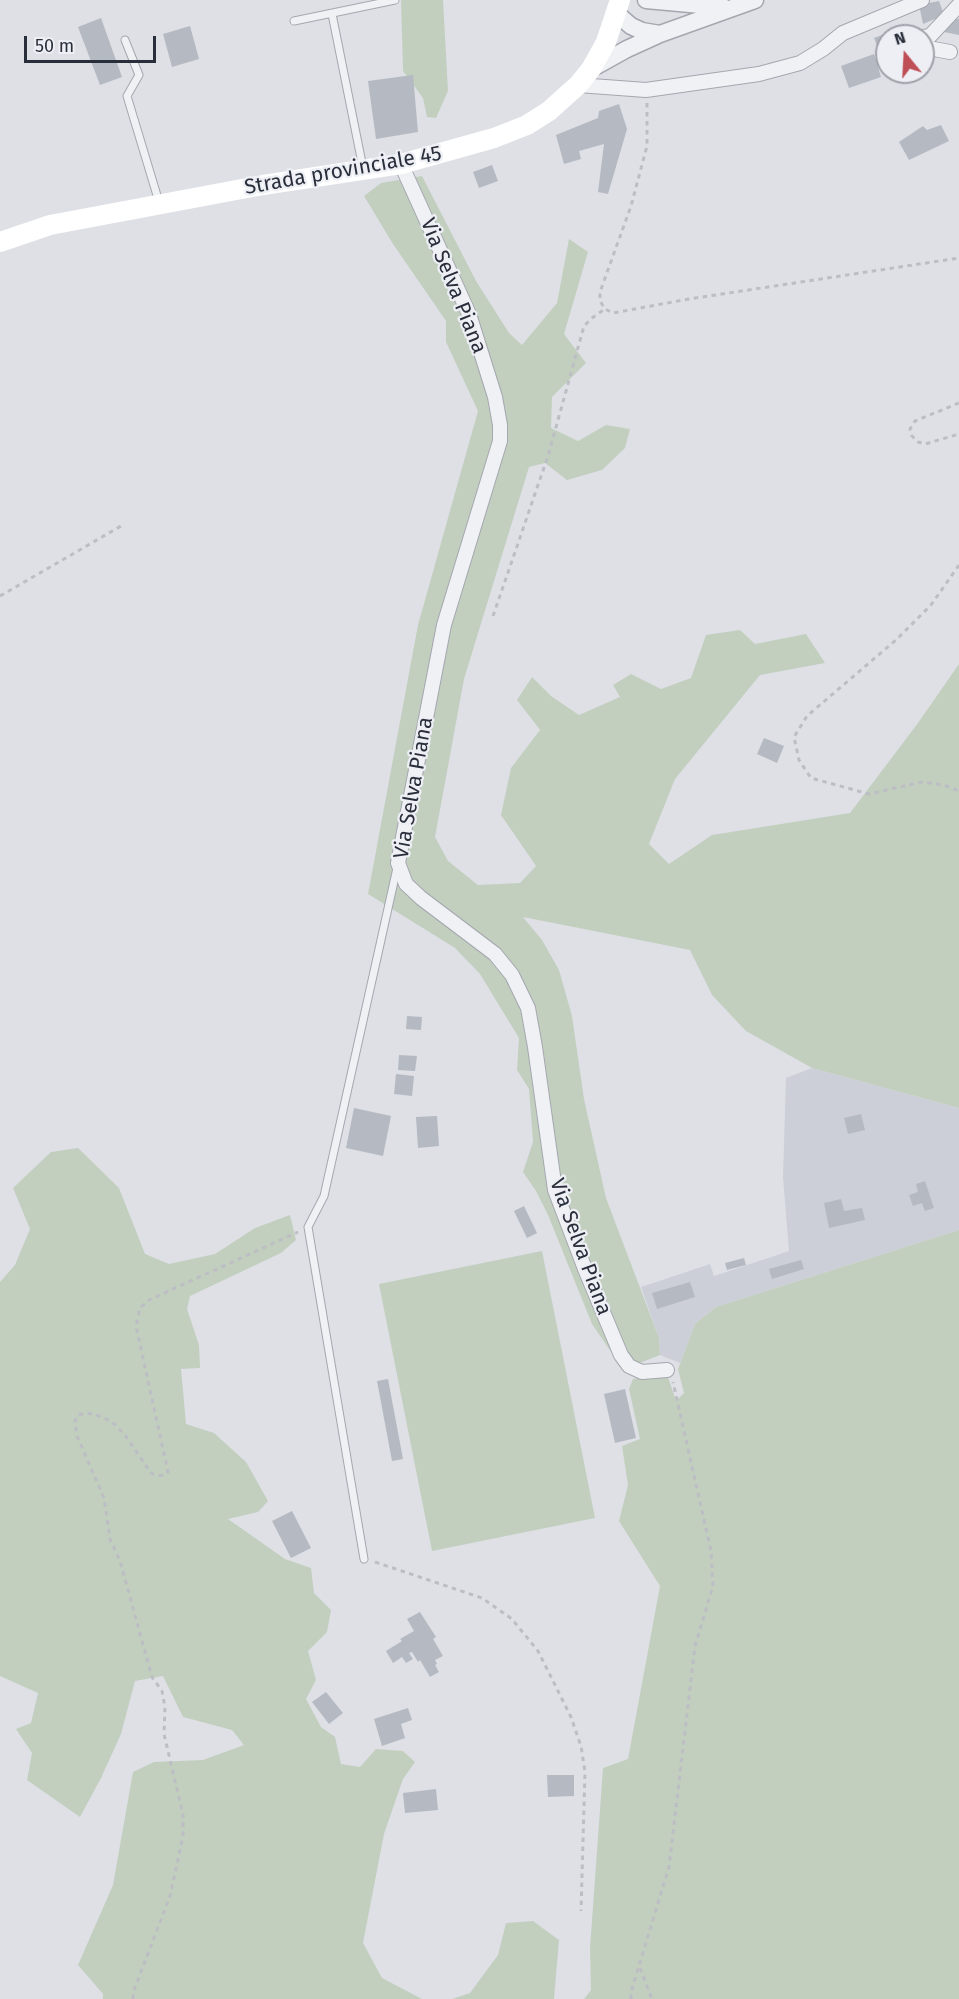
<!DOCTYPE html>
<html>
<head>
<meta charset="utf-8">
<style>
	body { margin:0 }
	#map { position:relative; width:959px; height:1999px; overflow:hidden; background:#dee0e6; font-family:"Fira Sans",sans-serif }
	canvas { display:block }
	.north { position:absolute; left:875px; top:24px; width:60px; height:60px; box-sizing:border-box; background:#edeff4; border:2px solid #9fa2aa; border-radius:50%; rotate:342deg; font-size:16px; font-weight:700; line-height:24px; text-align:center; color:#292e3b }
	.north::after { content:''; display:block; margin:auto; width:21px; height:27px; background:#bf4e56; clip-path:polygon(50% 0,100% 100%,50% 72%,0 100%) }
	.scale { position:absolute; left:24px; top:36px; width:132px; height:27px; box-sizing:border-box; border:3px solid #292e3b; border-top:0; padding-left:8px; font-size:18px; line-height:21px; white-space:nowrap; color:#292e3b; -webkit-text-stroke:4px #edeff4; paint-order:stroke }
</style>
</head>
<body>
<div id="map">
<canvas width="959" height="1999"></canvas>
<div class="north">N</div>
<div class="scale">50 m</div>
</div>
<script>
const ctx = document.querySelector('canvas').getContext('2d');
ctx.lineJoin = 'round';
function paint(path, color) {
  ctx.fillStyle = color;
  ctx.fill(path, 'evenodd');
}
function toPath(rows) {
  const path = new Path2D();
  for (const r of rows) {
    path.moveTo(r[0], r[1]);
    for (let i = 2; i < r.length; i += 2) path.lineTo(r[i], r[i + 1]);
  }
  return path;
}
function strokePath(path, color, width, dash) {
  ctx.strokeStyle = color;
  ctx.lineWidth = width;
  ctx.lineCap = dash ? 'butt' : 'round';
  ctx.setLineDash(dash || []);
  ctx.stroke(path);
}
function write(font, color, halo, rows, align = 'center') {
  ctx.font = font + ' "Fira Sans",sans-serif';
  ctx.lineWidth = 4.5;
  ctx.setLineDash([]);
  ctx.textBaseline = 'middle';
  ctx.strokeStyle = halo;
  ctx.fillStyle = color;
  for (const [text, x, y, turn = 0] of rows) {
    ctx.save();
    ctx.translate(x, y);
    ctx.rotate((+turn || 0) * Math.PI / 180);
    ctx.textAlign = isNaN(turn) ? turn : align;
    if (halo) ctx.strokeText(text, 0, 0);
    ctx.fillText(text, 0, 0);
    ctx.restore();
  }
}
const built = toPath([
	[812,1068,959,1108,959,1230,716,1307,695,1324,680,1363,660,1355,659,1338,641,1287,710,1264,714,1276,789,1251,783,1177,786,1078]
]);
const green = toPath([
	[401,0,443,0,448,91,436,118,427,117,423,98,403,71],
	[422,176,476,281,509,333,522,345,557,303,569,239,588,252,564,334,586,363,552,397,551,428,578,441,606,425,630,429,625,448,602,470,567,480,545,463,529,467,464,679,435,837,448,861,478,885,520,883,536,866,501,815,511,768,540,730,517,700,532,677,551,696,579,715,620,697,613,685,631,674,661,689,691,678,706,635,740,630,755,644,806,634,825,663,760,675,675,779,649,844,669,864,712,835,850,813,918,723,959,664,959,1108,812,1068,746,1031,712,995,690,950,523,917,542,940,559,970,572,1016,584,1099,606,1198,659,1338,660,1355,637,1364,616,1359,592,1324,548,1215,536,1191,523,1172,533,1142,529,1089,517,1070,519,1038,480,974,455,948,368,894,418,625,478,411,446,342,446,321,393,244,364,196,381,183],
	[78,1148,119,1188,145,1254,169,1264,215,1254,255,1228,290,1215,296,1240,281,1253,190,1296,187,1309,199,1345,200,1368,181,1369,186,1424,214,1433,246,1462,268,1501,258,1512,228,1519,285,1559,311,1568,314,1593,331,1610,327,1632,308,1651,316,1680,306,1699,321,1727,335,1737,341,1764,360,1767,376,1749,403,1751,415,1762,403,1779,384,1834,363,1943,382,1978,422,1999,103,1999,103,1994,78,1965,113,1885,133,1772,154,1762,203,1760,244,1745,232,1730,183,1717,163,1676,135,1681,121,1734,101,1778,80,1817,27,1780,32,1753,16,1729,31,1723,38,1693,0,1676,0,1282,15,1265,30,1229,13,1188,51,1152],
	[959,1230,959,1999,584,1999,591,1990,590,1948,603,1768,628,1759,660,1586,619,1521,628,1485,622,1446,640,1439,629,1389,633,1379,667,1374,676,1401,684,1393,678,1369,695,1324,716,1307],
	[542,1251,595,1518,432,1551,379,1284],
	[533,1921,559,1940,554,1999,452,1999,470,1993,498,1955,506,1923]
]);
const building = toPath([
	[939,1,944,15,923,24,919,5],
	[101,18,122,77,100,85,78,27],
	[952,19,959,19,959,35,944,32,943,25],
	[190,26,199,59,172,67,163,34],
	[901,28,905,36,887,36,887,51,880,53,874,38],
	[874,54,881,77,849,88,841,66],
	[413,75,418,132,376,139,368,81],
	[619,104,627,129,608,194,598,192,604,144,579,151,581,159,564,164,556,135,598,118,599,111],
	[941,125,949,141,909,160,899,142,923,126,927,130],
	[492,165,498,181,479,188,473,172],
	[764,738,784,746,777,763,757,754],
	[407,1016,422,1017,421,1030,406,1029],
	[399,1055,417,1056,415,1071,398,1070],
	[396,1074,414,1076,412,1096,394,1094],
	[354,1108,391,1116,383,1156,346,1148],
	[861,1114,865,1130,848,1134,844,1118],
	[437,1116,439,1146,418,1148,416,1117],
	[925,1181,934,1208,925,1211,922,1203,913,1206,909,1195,918,1192,916,1184],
	[841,1199,844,1211,862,1208,865,1220,829,1228,824,1203],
	[524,1206,537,1233,527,1238,514,1211],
	[744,1258,746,1265,727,1270,725,1263],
	[801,1260,804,1269,772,1279,769,1269],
	[690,1282,695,1297,657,1309,652,1293],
	[388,1379,403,1459,392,1461,377,1381],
	[625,1389,636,1438,615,1443,604,1394],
	[292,1511,311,1548,291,1558,272,1521],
	[420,1612,436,1637,433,1639,443,1656,435,1660,437,1664,435,1665,439,1672,430,1677,420,1660,418,1662,412,1652,409,1653,413,1659,406,1663,402,1657,393,1663,386,1651,402,1641,400,1639,414,1631,407,1619],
	[326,1692,343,1713,329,1724,312,1702],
	[408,1708,412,1720,401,1724,405,1738,382,1746,374,1719],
	[547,1775,574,1775,574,1796,548,1797],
	[436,1789,438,1810,405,1813,403,1793]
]);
const path = toPath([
	[647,103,647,146,631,206,600,292,600,301,605,309,613,313,689,299,959,258],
	[959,403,915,421,910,429,912,436,918,442,925,444,959,434],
	[959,565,931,605,896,640,807,716,794,737,799,760,811,778,869,794,922,782,944,785,959,791],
	[0,596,121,526],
	[493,616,548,456,584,326,592,318,605,309],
	[375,1562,482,1598,512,1619,538,1651,571,1717,581,1746,585,1772,581,1911],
	[640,1968,652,1999],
	[133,1999,134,1990,170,1896,183,1836,183,1815,164,1734,165,1707,162,1691,152,1677,120,1561,110,1539,104,1498,77,1436,75,1421,78,1415,86,1413,94,1414,111,1421,125,1435,151,1473,157,1476,164,1475,168,1472,136,1326,140,1308,149,1300,298,1232],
	[631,1999,631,1992,669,1867,695,1646,713,1586,711,1551,673,1382]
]);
const service = toPath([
	[332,14,363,168],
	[294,21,395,0],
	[125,40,139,75,127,96,159,202],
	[364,1559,308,1227,324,1196,397,868]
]);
const minor = toPath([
	[923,37,930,36,959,5],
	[923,40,928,48,950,52],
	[578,85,646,90,759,74,800,63,823,49,843,33,922,0],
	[401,164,469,314,495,397,500,425,500,441,444,625,398,863,406,884,421,898,495,954,512,975,528,1008,535,1047,555,1190,585,1269,621,1355,629,1366,642,1372,667,1370]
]);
const tertiary = toPath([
	[646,0,723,7],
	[616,13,631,26,642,31,660,34],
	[591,69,627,49,660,34,755,0]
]);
const secondary = toPath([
	[0,242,50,225,263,185,401,164,494,138,527,125,549,111,578,85,591,69,606,42,620,0]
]);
const streetNames = [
	["Strada provinciale 45",343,171,-10],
	["Via Selva Piana",453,286,68],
	["Via Selva Piana",414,788,-80],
	["Via Selva Piana",580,1247,70]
];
paint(built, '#cccfd7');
paint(green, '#c2cfbf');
paint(building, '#b5b9c2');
strokePath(service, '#a4a7af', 9);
strokePath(minor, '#a4a7af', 16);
strokePath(tertiary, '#a4a7af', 19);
strokePath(path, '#bcbec4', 3, [4.5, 4.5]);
strokePath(service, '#f0f1f4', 7);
strokePath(minor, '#f0f1f4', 14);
strokePath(tertiary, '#f0f1f4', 16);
strokePath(secondary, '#fff', 20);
write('21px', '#292e3b', '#edeff4', streetNames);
</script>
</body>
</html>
